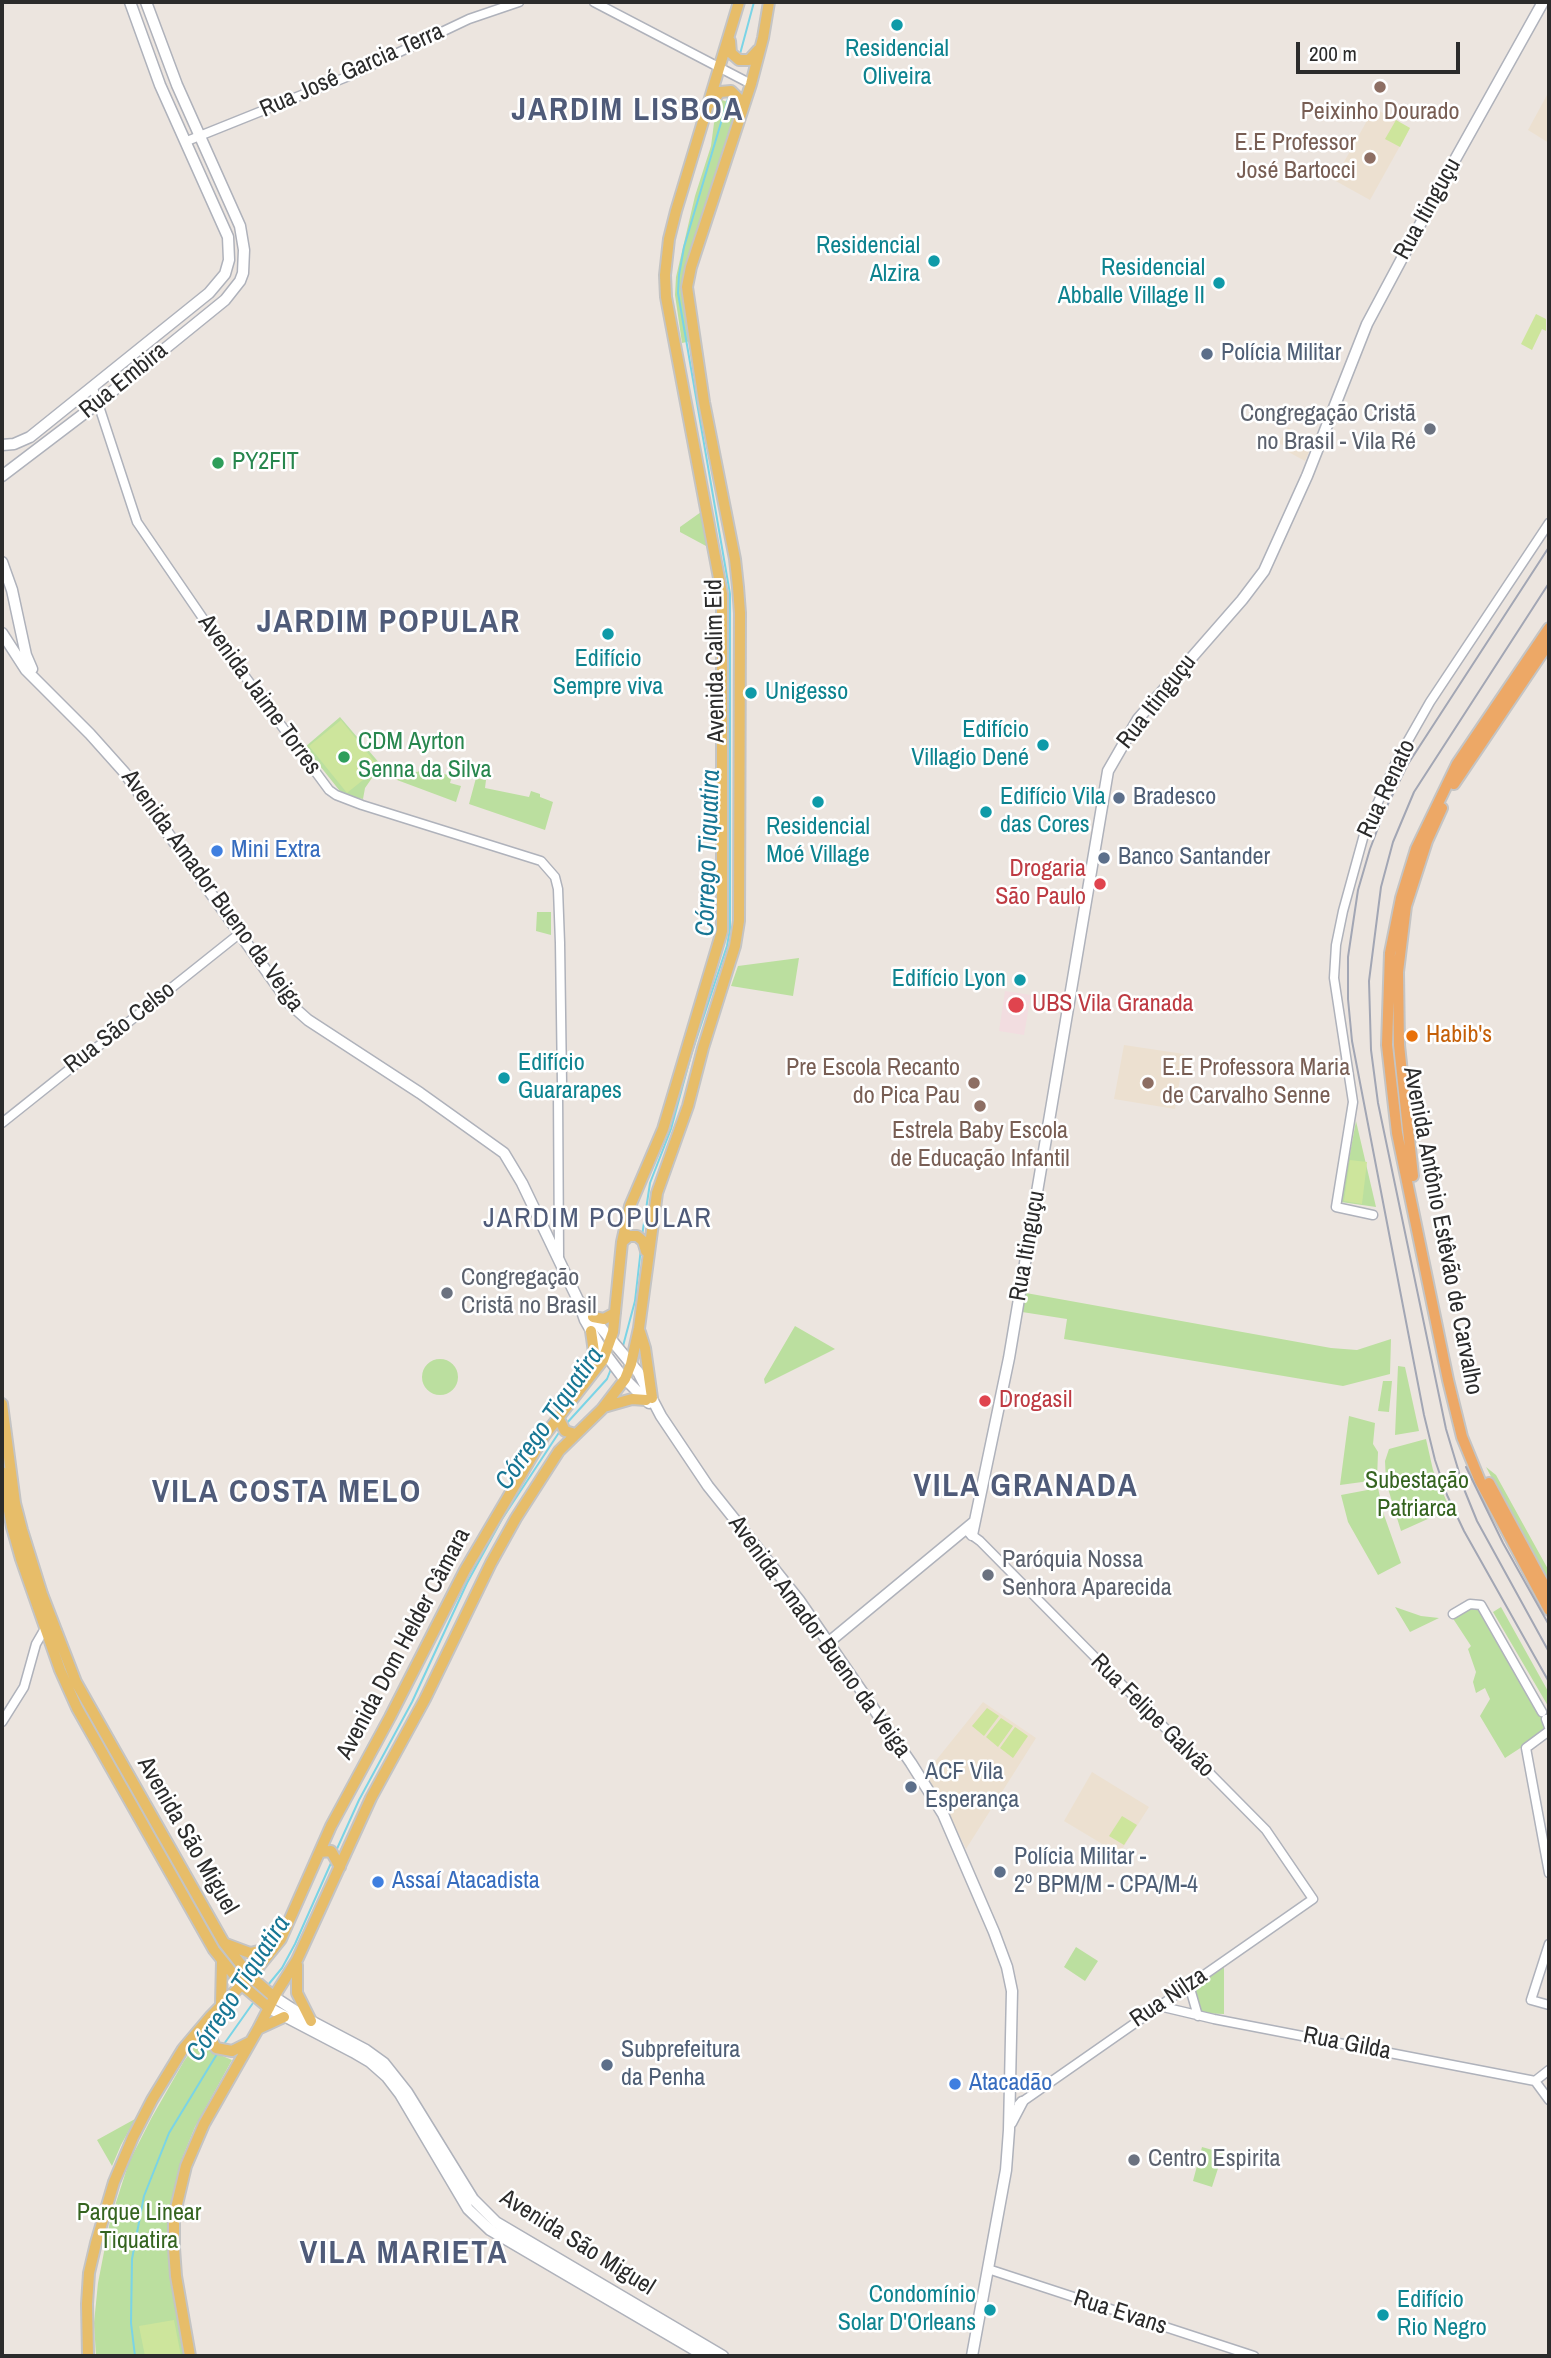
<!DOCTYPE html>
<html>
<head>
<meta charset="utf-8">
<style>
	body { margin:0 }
	#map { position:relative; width:1551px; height:2358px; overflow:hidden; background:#ece5df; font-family:"Archivo Narrow",sans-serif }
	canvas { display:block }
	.frame { position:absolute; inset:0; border:4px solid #2b2b2b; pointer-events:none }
	.scale { position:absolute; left:1296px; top:42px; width:164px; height:32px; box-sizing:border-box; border:4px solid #2b2b2b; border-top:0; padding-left:9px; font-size:21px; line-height:24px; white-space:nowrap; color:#2b2b2b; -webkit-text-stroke:5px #fff; paint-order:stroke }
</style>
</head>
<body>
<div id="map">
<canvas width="1551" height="2358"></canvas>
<div class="frame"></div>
<div class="scale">200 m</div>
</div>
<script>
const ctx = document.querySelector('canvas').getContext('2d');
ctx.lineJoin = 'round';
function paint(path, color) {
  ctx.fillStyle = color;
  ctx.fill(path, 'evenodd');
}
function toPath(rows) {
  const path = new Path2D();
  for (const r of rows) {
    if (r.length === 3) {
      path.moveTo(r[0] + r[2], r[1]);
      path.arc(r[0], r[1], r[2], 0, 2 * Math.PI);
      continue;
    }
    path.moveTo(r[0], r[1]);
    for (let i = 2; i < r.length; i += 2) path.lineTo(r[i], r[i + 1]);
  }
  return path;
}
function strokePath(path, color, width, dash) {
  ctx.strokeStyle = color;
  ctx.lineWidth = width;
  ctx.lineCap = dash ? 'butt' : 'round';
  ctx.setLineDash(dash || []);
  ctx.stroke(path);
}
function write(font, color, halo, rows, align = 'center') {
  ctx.font = font + ' "Archivo Narrow",sans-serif';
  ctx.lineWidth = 5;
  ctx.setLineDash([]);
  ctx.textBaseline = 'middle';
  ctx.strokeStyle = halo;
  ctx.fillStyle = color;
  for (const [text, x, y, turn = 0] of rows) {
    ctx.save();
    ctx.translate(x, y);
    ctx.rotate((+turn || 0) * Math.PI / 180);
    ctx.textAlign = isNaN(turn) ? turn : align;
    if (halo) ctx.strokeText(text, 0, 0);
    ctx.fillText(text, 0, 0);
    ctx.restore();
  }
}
const education = toPath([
	[1547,95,1549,96,1549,143,1528,130],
	[1374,108,1410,128,1370,200,1334,180],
	[1288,427,1313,442,1305,461,1283,449,1284,446,1279,443],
	[1124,1045,1184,1054,1175,1109,1114,1099],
	[983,1702,1036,1738,966,1849,947,1810,925,1774],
	[1092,1772,1149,1807,1119,1854,1064,1821]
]);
const medical = toPath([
	[1005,991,1031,995,1024,1035,999,1031]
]);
const green = toPath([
	[722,100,734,104,734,124,686,266,691,341,682,343,675,295,676,277,695,196,711,146,716,108],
	[701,512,704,512,709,544,706,546,680,532,680,527],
	[340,717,381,765,365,788,363,799,343,795,305,747],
	[390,765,417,772,425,769,452,776,450,783,461,786,456,802,381,774],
	[476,778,486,780,485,788,529,797,531,791,540,794,540,797,553,802,545,830,469,804],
	[537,912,551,912,551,935,536,931],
	[799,958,793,996,731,986,738,966],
	[1356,1121,1376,1207,1341,1202],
	[1026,1293,1331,1348,1357,1350,1391,1339,1390,1374,1343,1386,1064,1339,1067,1319,1022,1312],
	[795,1326,835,1349,765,1384,764,1379],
	[440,1377,18],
	[1398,1366,1405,1367,1419,1431,1395,1435],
	[1383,1381,1392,1381,1389,1412,1378,1411],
	[1349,1416,1375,1423,1373,1444,1378,1452,1377,1480,1340,1485],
	[1426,1439,1433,1470,1450,1509,1401,1531,1386,1482,1385,1461,1389,1449],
	[1486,1467,1496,1475,1549,1571,1549,1585],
	[1378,1488,1384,1515,1401,1563,1378,1575,1348,1522,1341,1495],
	[1473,1604,1482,1609,1489,1629,1533,1699,1548,1730,1505,1758,1480,1716,1490,1699,1485,1688,1476,1693,1473,1682,1476,1672,1468,1649,1471,1646,1452,1617],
	[1395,1607,1421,1616,1439,1618,1410,1632],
	[1501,1607,1549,1693,1548,1706,1493,1612],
	[1076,1947,1098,1961,1085,1981,1064,1967],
	[1224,1967,1224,2014,1200,2013,1194,1988],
	[203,2034,211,2051,232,2060,195,2127,181,2161,169,2214,169,2265,184,2356,96,2356,94,2323,98,2283,110,2221,129,2162,152,2117,184,2061],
	[135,2119,121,2145,112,2166,97,2140],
	[1202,2147,1223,2153,1212,2187,1193,2181]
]);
const pitch = toPath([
	[1396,120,1410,128,1400,147,1385,139],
	[1536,314,1546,319,1546,331,1542,329,1532,350,1521,344],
	[341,720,379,767,347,793,309,746],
	[1350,1160,1367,1162,1362,1204,1344,1201],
	[987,1708,999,1716,984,1736,972,1726],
	[1001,1718,1013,1726,998,1747,986,1737],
	[1015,1727,1028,1736,1013,1758,1000,1748],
	[1122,1816,1137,1825,1124,1845,1109,1836],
	[174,2320,181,2356,145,2356,139,2326]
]);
const stream = toPath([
	[740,54,754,2],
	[642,1236,650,1183,671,1129,691,1055,727,946,730,929,730,594,678,293,679,275,684,247,728,99],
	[623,1346,635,1301,641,1248],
	[566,1424,607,1379,611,1369],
	[336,1851,359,1800,412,1702,467,1583,502,1519,560,1431],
	[268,1985,282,1968,295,1944,331,1863],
	[224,2044,253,2003],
	[135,2356,131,2323,132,2259,144,2196,169,2133,217,2054]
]);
const tertiary = toPath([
	[594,2,751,84],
	[187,141,349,76,469,19,519,2],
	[93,388,137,522,213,633,329,790,336,795,362,805,541,861,555,877,558,889,560,943,562,1084,559,1097],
	[558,1092,559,1257],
	[2,1123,239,934],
	[1373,1215,1336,1207,1353,1102,1334,978,1336,945,1343,911,1365,831,1397,760,1430,702,1549,523],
	[969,1533,980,1541,1266,1830,1313,1899,1019,2104],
	[1453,1614,1470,1604,1481,1605,1542,1712],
	[1546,1719,1549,1727],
	[2,1722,24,1687,36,1644,47,1625],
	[1549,1731,1526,1748,1549,1873],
	[1549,1944,1531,2000,1549,2005],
	[1189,1985,1198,2016],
	[1159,2006,1214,2019,1535,2081],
	[1535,2081,1549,2100],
	[1535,2081,1549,2070],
	[988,2269,1254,2356]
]);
const secondary = toPath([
	[2,445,14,444,30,437,209,293,225,274,229,260,228,237,160,85,130,2],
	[2,476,98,403,225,300,240,281,243,273,244,250,240,226,177,85,146,2],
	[2,562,12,590,26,655,32,669],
	[2,633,26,670,90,734,124,772,290,1004,308,1020,420,1093,504,1153,522,1183,578,1300,585,1320,601,1348,622,1376,649,1403],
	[578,1300,638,1372,661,1416,708,1486,799,1600,911,1763,943,1814,994,1932,1007,1967,1012,1991,1009,2130,1006,2170,972,2356],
	[972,1535,1009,1358,1108,771,1138,719,1242,600,1264,571,1307,476,1367,324,1447,174,1543,2],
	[829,1642,974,1522],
	[274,1997,311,2021,366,2050,384,2063,407,2092,473,2199,496,2222,723,2356],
	[269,2008,353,2052,370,2062,387,2077,400,2094,468,2209,490,2230,705,2356],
	[1011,2123,1022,2102]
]);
const primary = toPath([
	[730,41,731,53,739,60,749,60,758,50],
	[711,103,720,92,731,91,739,99,738,113],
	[622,1242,629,1236,637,1236,643,1241,646,1251],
	[593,1317,604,1319,615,1313],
	[640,1332,645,1348,652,1398],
	[588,1376,594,1352,591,1331],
	[2,1404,15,1503,22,1530,42,1594,76,1682,224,1943,250,1976,274,1997],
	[604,1407,632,1399,646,1400],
	[558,1417,565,1431,575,1434],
	[2,1472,12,1527,21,1559,60,1670,77,1708,214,1950,242,1985,269,2008],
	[320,1852,331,1851,340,1867],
	[226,1944,250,1953,263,1950,275,1943],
	[297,1965,297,1993,311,2021],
	[221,2005,222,1961],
	[210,2017,209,2035,216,2048,232,2051,250,2042],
	[258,2029,284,2017],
	[88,2356,87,2304,89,2273,96,2243,114,2182,133,2137,152,2100,183,2049,210,2017,256,1970,281,1939,331,1826,390,1717,465,1570,544,1436,603,1360,613,1332,622,1242,630,1206,663,1129,722,931,722,594,666,297,665,275,669,239,676,211,739,2],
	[190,2356,176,2276,174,2248,174,2217,186,2166,204,2124,258,2029,278,1990,297,1960,371,1798,425,1699,491,1563,516,1518,559,1451,602,1409,625,1379,631,1364,639,1328,657,1193,688,1106,703,1048,735,946,739,921,740,613,738,587,735,559,704,402,687,287,691,267,751,84,763,38,769,2]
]);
const trunk = toPath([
	[1549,628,1457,764,1416,849,1401,898,1390,953,1387,1045,1397,1133,1448,1380,1462,1437,1480,1481,1549,1610],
	[1454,784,1549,643],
	[1413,1176,1399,1045,1398,972,1406,906,1427,841,1442,808],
	[1489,1483,1549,1594]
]);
const rail = toPath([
	[1549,547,1408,764,1384,812,1370,849,1358,890,1348,957,1348,999,1352,1041,1424,1415,1435,1460,1447,1495,1464,1531,1549,1682],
	[1549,583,1414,792,1393,842,1381,887,1369,981,1371,1050,1378,1103,1446,1429,1464,1489,1477,1521,1549,1652],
	[1466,1467,1503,1543,1549,1625]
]);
const markers = [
	[897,25,7,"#0f9aa8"],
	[1380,87,7,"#8d6e63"],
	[1370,158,7,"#8d6e63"],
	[934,261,7,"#0f9aa8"],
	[1219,283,7,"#0f9aa8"],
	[1207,354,7,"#5c6f8a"],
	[1430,429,7,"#6b7280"],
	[218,463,7,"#2e9e5b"],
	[608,634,7,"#0f9aa8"],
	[751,693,7,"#0f9aa8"],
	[1043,745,7,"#0f9aa8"],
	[344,757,7,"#2e9e5b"],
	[1119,798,7,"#5c6f8a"],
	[818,802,7,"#0f9aa8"],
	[986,812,7,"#0f9aa8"],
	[217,851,7,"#3f7fe0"],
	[1104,858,7,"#5c6f8a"],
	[1100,884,7,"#e0444e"],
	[1020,980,7,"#0f9aa8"],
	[1016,1005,9,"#e0444e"],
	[1412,1036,7,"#e8710a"],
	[504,1078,7,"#0f9aa8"],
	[974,1083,7,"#8d6e63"],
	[1148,1083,7,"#8d6e63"],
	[980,1106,7,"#8d6e63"],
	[447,1293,7,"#6b7280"],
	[985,1401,7,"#e0444e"],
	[988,1575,7,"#6b7280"],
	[911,1787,7,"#5c6f8a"],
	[1000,1872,7,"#5c6f8a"],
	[378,1882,7,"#3f7fe0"],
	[607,2065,7,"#5c6f8a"],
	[955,2084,7,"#3f7fe0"],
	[1134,2160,7,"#6b7280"],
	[990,2310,7,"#0f9aa8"],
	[1383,2315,7,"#0f9aa8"]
];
const cultureNames = [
	["Residencial",897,50,"center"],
	["Oliveira",897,78,"center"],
	["Residencial",920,247],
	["Alzira",920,275],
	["Residencial",1205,269],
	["Abballe Village II",1205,297],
	["Edifício",608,660,"center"],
	["Sempre viva",608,688,"center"],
	["Unigesso",765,693,"left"],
	["Edifício",1029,731],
	["Villagio Dené",1029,759],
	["Edifício Vila",1000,798,"left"],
	["das Cores",1000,826,"left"],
	["Residencial",818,828,"center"],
	["Moé Village",818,856,"center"],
	["Edifício Lyon",1006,980],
	["Edifício",518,1064,"left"],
	["Guararapes",518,1092,"left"],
	["Condomínio",976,2296],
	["Solar D'Orleans",976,2324],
	["Edifício",1397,2301,"left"],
	["Rio Negro",1397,2329,"left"]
];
const streetNames = [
	["Rua José Garcia Terra",352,71,-24],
	["Rua Itinguçu",1428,209,-61],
	["Rua Embira",124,381,-39],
	["Avenida Calim Eid",716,661,-91],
	["Avenida Jaime Torres",259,695,54],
	["Rua Itinguçu",1157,702,-52],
	["Rua Renato",1387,789,-65],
	["Avenida Amador Bueno da Veiga",212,891,54],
	["Rua São Celso",120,1028,-38],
	["Avenida Antônio Estêvão de Carvalho",1442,1231,79],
	["Rua Itinguçu",1028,1246,-80],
	["Avenida Amador Bueno da Veiga",819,1637,54],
	["Avenida Dom Helder Câmara",404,1644,-62],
	["Rua Felipe Galvão",1152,1716,45],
	["Avenida São Miguel",187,1836,60],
	["Rua Nilza",1169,1998,-34],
	["Rua Gilda",1347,2044,11],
	["Avenida São Miguel",577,2243,32],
	["Rua Evans",1120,2313,18]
];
const educationNames = [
	["Peixinho Dourado",1380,113],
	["E.E Professor",1356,144,"right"],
	["José Bartocci",1356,172,"right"],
	["Pre Escola Recanto",960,1069,"right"],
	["do Pica Pau",960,1097,"right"],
	["E.E Professora Maria",1162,1069,"left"],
	["de Carvalho Senne",1162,1097,"left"],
	["Estrela Baby Escola",980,1132],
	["de Educação Infantil",980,1160]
];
const serviceNames = [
	["Polícia Militar",1221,354],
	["Bradesco",1133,798],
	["Banco Santander",1118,858],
	["ACF Vila",925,1773],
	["Esperança",925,1801],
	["Polícia Militar -",1014,1858],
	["2º BPM/M - CPA/M-4",1014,1886],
	["Subprefeitura",621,2051],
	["da Penha",621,2079]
];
const worshipNames = [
	["Congregação Cristã",1416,415,"right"],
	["no Brasil - Vila Ré",1416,443,"right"],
	["Congregação",461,1279],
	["Cristã no Brasil",461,1307],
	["Paróquia Nossa",1002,1561],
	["Senhora Aparecida",1002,1589],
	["Centro Espirita",1148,2160]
];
const leisureNames = [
	["PY2FIT",232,463],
	["CDM Ayrton",358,743],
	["Senna da Silva",358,771]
];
const shopNames = [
	["Mini Extra",231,851],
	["Assaí Atacadista",392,1882],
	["Atacadão",969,2084]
];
const healthNames = [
	["Drogaria",1086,870,"right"],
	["São Paulo",1086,898,"right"],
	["UBS Vila Granada",1032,1005],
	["Drogasil",999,1401]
];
const foodNames = [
	["Habib's",1426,1036]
];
const parkNames = [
	["Subestação",1417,1482],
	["Patriarca",1417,1510],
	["Parque Linear",139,2214],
	["Tiquatira",139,2242]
];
const waterNames = [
	["Córrego Tiquatira",709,853,-88],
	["Córrego Tiquatira",550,1419,-55],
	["Córrego Tiquatira",239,1989,-57]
];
const quarterNames = [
	["JARDIM POPULAR",598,1219]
];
const districtNames = [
	["JARDIM LISBOA",628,111],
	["JARDIM POPULAR",389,623],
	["VILA GRANADA",1026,1487],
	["VILA COSTA MELO",287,1493],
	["VILA MARIETA",404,2254]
];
paint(education, '#ece0d0');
paint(medical, '#f2dde0');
paint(green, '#bbdf9f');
paint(pitch, '#cde59c');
strokePath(stream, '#7ad4e6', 2);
strokePath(tertiary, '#afb2bb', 11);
strokePath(secondary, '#afb2bb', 13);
strokePath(primary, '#c4c4c4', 14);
strokePath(trunk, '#c4c4c4', 14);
strokePath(tertiary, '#fff', 8);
strokePath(secondary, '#fff', 10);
strokePath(primary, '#e7bd69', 10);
strokePath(trunk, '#eda866', 10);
strokePath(rail, '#a2a6b4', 2);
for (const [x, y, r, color] of markers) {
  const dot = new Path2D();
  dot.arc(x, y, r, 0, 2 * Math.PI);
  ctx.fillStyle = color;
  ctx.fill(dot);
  strokePath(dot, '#fff', 2.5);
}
write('24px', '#0d838f', '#fff', cultureNames, 'right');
write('24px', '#2b2b2b', '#fff', streetNames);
write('24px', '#785e54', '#fff', educationNames);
write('24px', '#4e5e75', '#fff', serviceNames, 'left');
write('24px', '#5b616d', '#fff', worshipNames, 'left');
write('24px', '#27864d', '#fff', leisureNames, 'left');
write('24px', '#366cbe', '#fff', shopNames, 'left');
write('24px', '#be3a42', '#fff', healthNames, 'left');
write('24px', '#c56008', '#fff', foodNames, 'left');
write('24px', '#356420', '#fff', parkNames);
write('italic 26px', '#177694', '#fff', waterNames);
ctx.letterSpacing = '2px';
write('28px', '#4f5b79', '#fff', quarterNames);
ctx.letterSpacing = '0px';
ctx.letterSpacing = '2px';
write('bold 32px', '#4f5b79', '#fff', districtNames);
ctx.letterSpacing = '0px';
</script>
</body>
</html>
